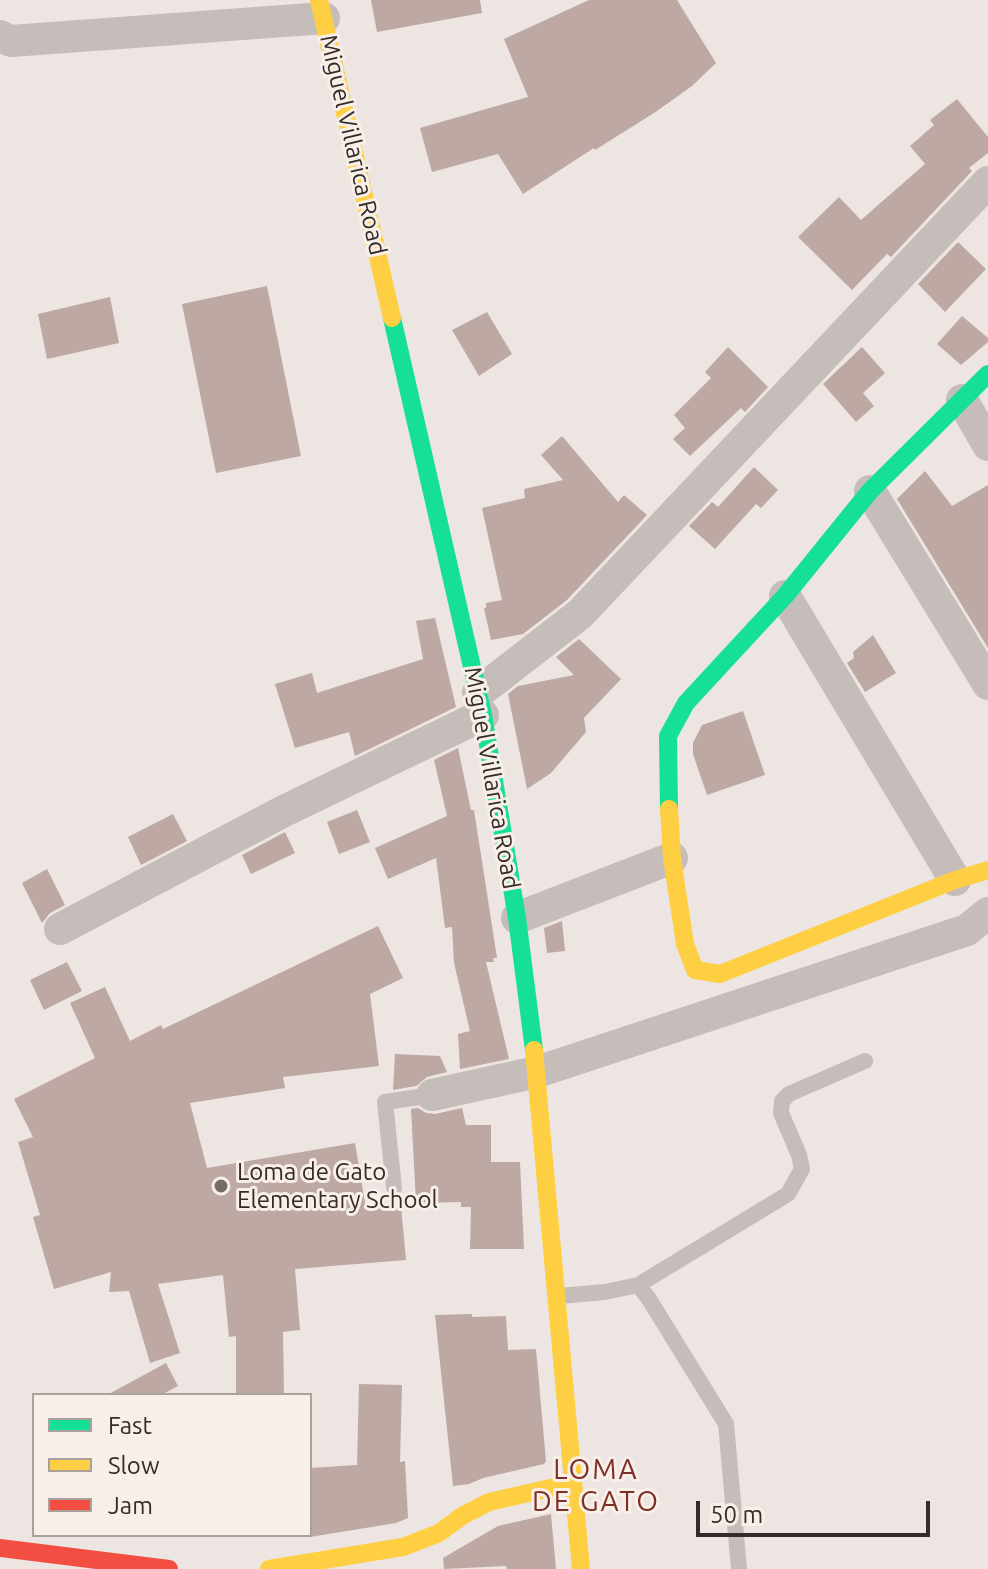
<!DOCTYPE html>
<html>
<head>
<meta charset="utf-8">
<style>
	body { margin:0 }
	#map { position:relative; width:988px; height:1569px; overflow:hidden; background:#ece5e1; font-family:Ubuntu,sans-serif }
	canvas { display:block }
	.legend { position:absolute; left:32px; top:1393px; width:280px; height:144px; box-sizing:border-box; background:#f8efe9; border:2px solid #aaa19c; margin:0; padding:10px 14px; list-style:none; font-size:24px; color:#352b29 }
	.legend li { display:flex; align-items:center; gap:16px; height:40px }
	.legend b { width:40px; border:2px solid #aaa19c }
	.scale { position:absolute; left:696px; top:1501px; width:234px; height:36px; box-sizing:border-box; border:4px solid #352b29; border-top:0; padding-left:10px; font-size:24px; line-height:28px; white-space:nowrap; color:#352b29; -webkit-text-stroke:6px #f8efe9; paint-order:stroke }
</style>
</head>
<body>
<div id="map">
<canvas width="988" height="1569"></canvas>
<ul class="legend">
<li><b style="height:10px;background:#16e098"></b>Fast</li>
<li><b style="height:10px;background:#ffcf43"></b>Slow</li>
<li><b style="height:10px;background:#f24e42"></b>Jam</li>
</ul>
<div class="scale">50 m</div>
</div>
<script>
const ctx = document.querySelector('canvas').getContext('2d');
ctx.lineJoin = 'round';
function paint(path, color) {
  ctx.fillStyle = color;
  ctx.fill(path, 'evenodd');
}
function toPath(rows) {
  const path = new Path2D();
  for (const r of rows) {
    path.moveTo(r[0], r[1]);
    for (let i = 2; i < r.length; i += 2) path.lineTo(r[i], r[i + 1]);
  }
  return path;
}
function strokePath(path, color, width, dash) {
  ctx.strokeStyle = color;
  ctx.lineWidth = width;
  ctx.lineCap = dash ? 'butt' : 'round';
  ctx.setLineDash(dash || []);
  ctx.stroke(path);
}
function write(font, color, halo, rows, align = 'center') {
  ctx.font = font + ' Ubuntu,sans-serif';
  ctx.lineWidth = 6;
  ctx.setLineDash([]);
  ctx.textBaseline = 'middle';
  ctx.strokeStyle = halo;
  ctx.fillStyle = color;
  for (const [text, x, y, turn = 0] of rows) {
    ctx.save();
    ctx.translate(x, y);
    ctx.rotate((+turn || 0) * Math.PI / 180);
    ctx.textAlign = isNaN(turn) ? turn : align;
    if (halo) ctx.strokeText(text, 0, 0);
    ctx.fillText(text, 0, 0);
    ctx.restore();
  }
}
const building = toPath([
	[371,0,480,0,482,13,377,32],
	[589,0,677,0,716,63,692,86,654,113,595,150,594,148,523,194,498,154,432,172,420,128,528,97,504,39],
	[957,99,988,137,988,153,969,168,972,171,891,257,887,254,852,290,798,237,839,197,861,220,925,164,910,146,934,125,930,120],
	[958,242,986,269,945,312,918,284],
	[267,286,301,456,216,473,182,304],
	[110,297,119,343,47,359,38,314],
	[487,312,512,354,479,376,452,330],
	[962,316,988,338,988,342,961,365,937,344],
	[728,347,768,387,745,412,741,408,690,456,673,439,685,428,674,415,711,378,705,372],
	[862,347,885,373,863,393,874,406,856,422,823,384],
	[562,436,618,502,624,495,647,515,567,600,523,634,491,640,484,608,486,608,486,603,502,600,482,508,525,498,524,489,563,480,541,455],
	[754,467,778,490,761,508,756,504,715,549,689,526,712,502,718,507],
	[925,471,952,506,988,485,988,648,897,499],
	[435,618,456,707,355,756,349,732,295,748,275,684,312,673,317,693,423,659,416,621],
	[873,635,896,673,865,692,847,663,854,658,853,652],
	[579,639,621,679,584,718,586,732,551,773,527,789,508,694,518,686,574,675,556,657],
	[743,711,765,775,707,795,693,754,693,743,702,725],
	[458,748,471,810,474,810,497,958,493,958,494,962,486,962,509,1059,460,1069,458,1034,470,1031,454,963,452,927,445,928,436,858,388,879,375,848,447,816,434,760],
	[357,810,370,842,339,854,327,822],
	[173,814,187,841,141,865,128,837],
	[285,832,295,853,251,874,242,855],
	[47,869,65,905,50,913,42,923,22,883],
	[562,921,565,951,547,953,544,928],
	[378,926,403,978,370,994,379,1066,283,1077,285,1088,190,1103,207,1168,355,1143,366,1209,401,1206,406,1260,295,1269,300,1330,283,1332,284,1395,236,1395,236,1336,229,1337,223,1275,158,1284,180,1353,150,1363,129,1291,109,1292,111,1272,54,1289,33,1217,40,1215,18,1142,33,1137,14,1099,95,1058,70,1003,105,987,130,1041,161,1025,163,1029],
	[67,962,82,991,44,1010,30,980],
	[395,1054,440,1056,447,1072,427,1077,416,1086,393,1090],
	[418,1108,426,1113,435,1114,462,1108,466,1125,491,1125,491,1162,520,1162,524,1249,470,1249,471,1207,461,1207,461,1202,416,1203,411,1109],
	[472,1314,472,1317,506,1316,508,1350,536,1349,546,1461,544,1464,483,1478,469,1484,453,1486,435,1315],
	[166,1363,178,1386,161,1395,107,1395],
	[359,1384,402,1385,400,1462,405,1461,408,1518,396,1523,310,1537,310,1468,357,1465],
	[551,1514,556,1569,507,1569,506,1566,444,1569,443,1558,498,1526]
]);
const lane = toPath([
	[394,1188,385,1102,432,1095],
	[638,1285,788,1194,802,1169,799,1155,781,1113,782,1101,789,1094,865,1061],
	[559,1296,605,1292,638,1285,649,1299,726,1424,739,1569]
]);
const street = toPath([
	[0,36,11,41,324,18],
	[962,400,988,445],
	[870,491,988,684],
	[785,596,955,880],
	[478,693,580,614,988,182],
	[517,918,672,858],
	[60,929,284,811,483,715],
	[432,1095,537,1072,967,930,988,913]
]);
const fast = toPath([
	[392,318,483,715,517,918,534,1050],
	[669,809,668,736,686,703,785,596,870,491,988,374]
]);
const slow = toPath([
	[319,0,392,318],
	[669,809,672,858,685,944,695,970,720,974,955,880,988,870],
	[534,1050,581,1569],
	[269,1569,403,1547,439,1533,462,1516,489,1502,572,1483]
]);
const jam = toPath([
	[0,1548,169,1569]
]);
const markers = [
	[221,1186,8,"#756c69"]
];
const streetNames = [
	["Miguel Villarica Road",353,145,77],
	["Miguel Villarica Road",492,778,80]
];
const poiNames = [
	["Loma de Gato",237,1172],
	["Elementary School",237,1200]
];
const quarterNames = [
	["LOMA",596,1470],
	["DE GATO",596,1502]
];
paint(building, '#bea8a4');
strokePath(lane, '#c4bdba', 16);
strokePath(street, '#c4bdba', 32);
strokePath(fast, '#16e098', 18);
strokePath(slow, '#ffcf43', 18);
strokePath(jam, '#f24e42', 18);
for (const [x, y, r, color] of markers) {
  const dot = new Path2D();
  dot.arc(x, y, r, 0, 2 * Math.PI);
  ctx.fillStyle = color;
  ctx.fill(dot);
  strokePath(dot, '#f8efe9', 3);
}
write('24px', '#352b29', '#f8efe9', streetNames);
write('24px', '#352b29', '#f8efe9', poiNames, 'left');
ctx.letterSpacing = '2px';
write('28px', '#7e3028', '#f8efe9', quarterNames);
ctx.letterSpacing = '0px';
</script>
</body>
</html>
